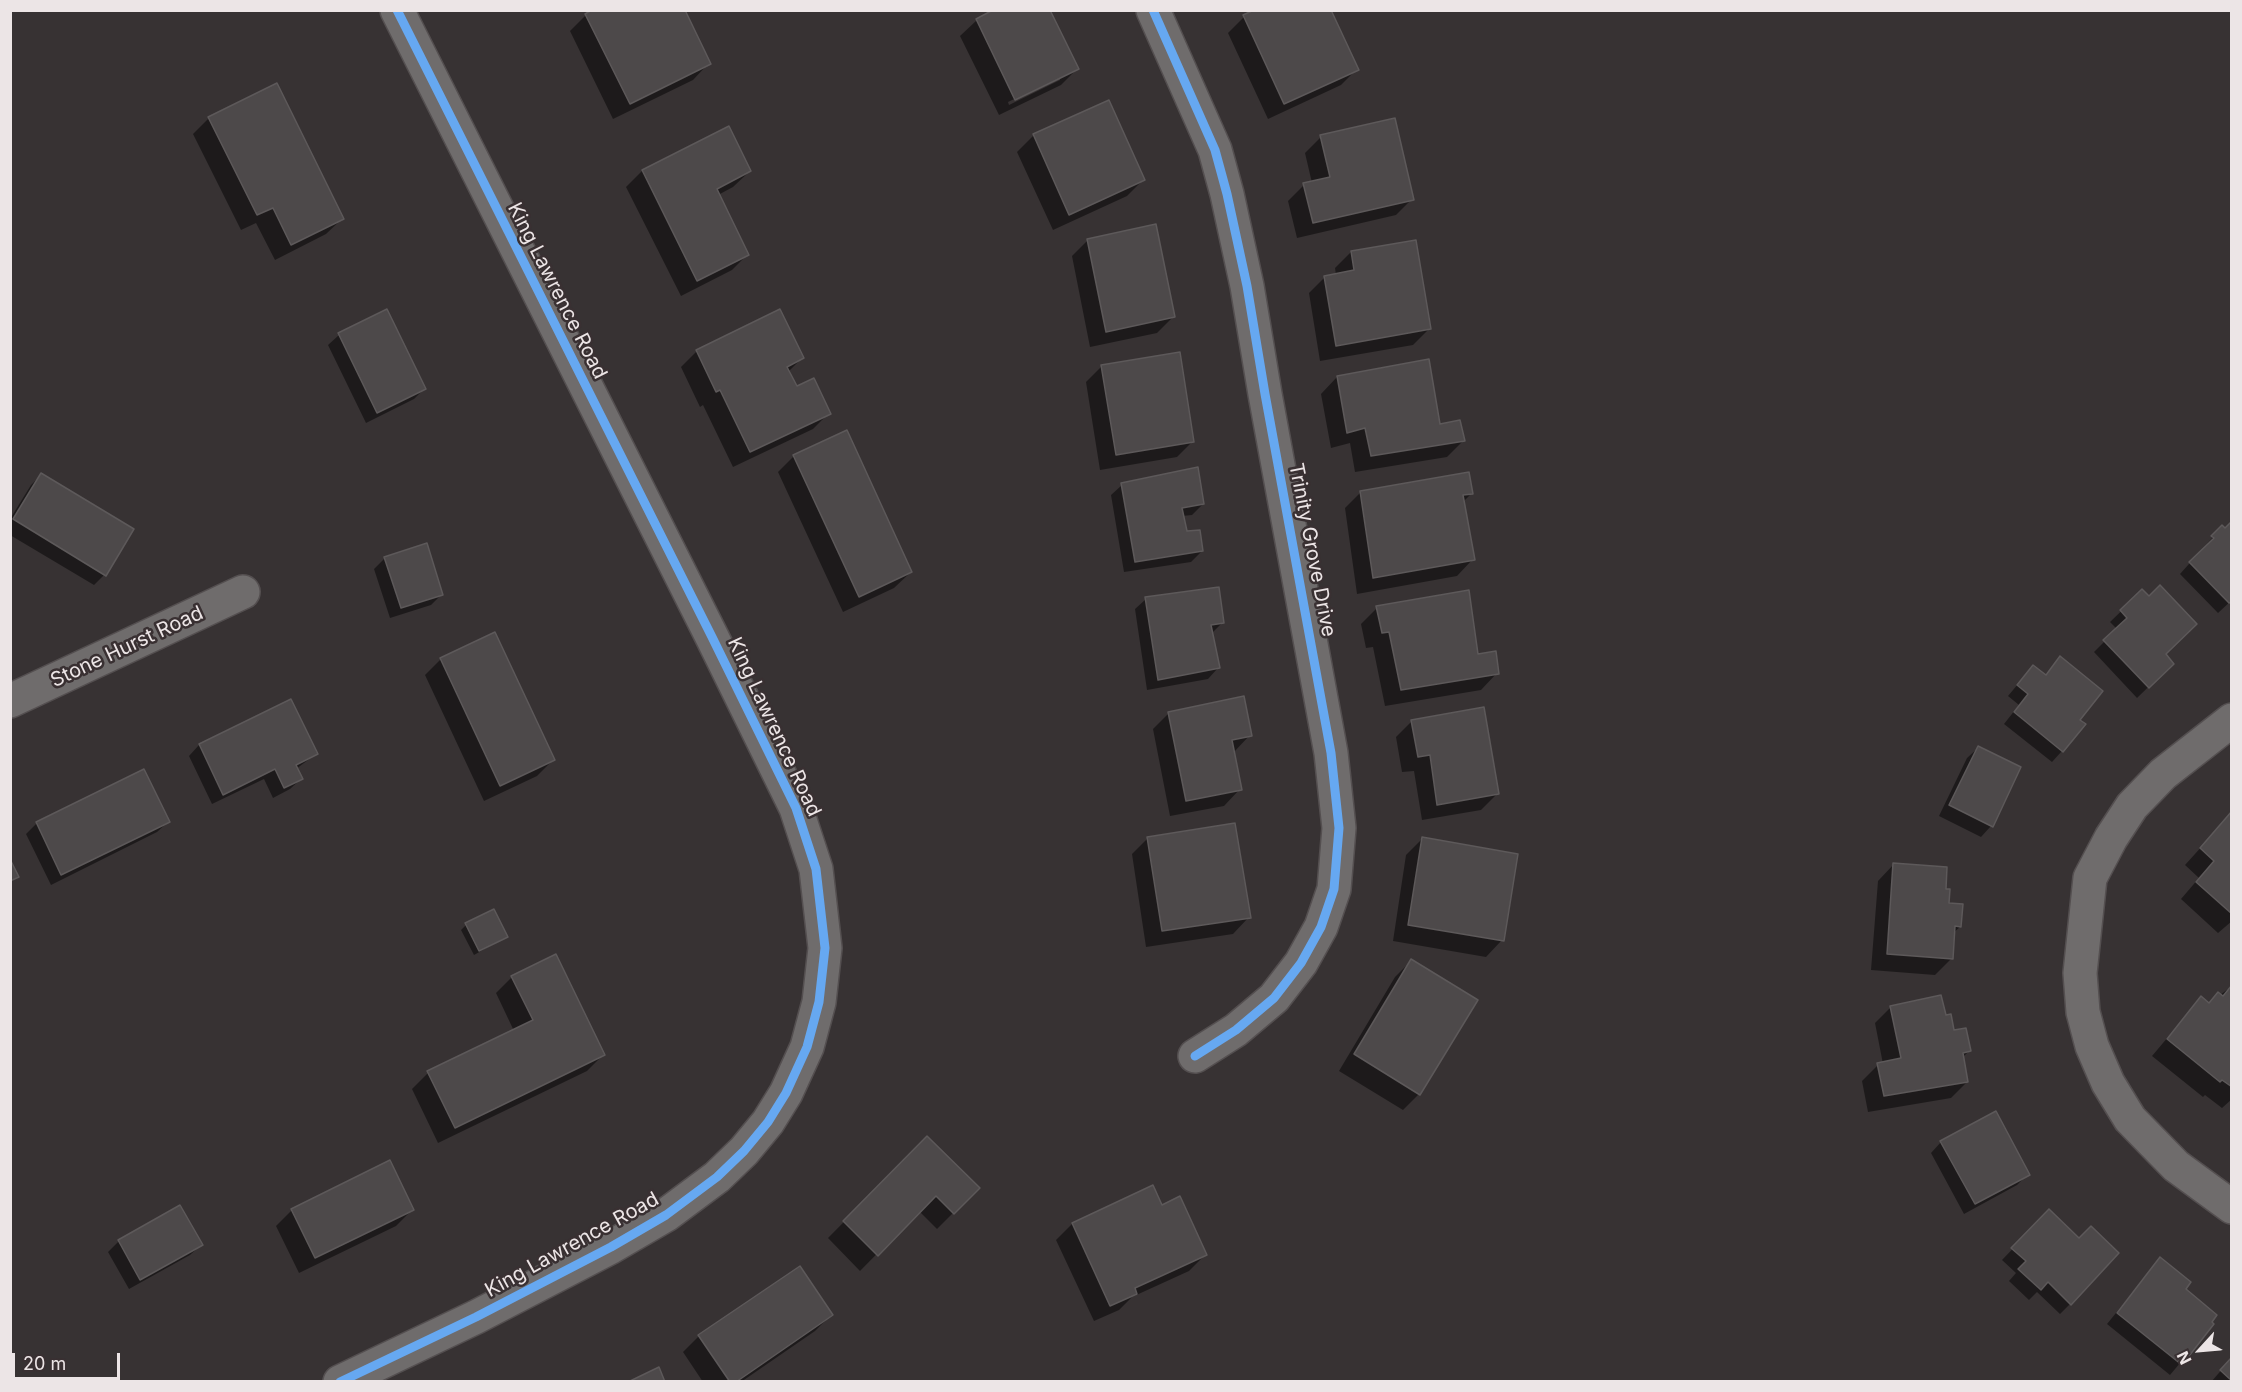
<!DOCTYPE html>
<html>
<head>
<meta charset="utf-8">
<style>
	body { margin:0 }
	#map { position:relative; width:2242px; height:1392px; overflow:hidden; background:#373233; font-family:Inter,sans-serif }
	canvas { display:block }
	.frame { position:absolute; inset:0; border:12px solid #ece5e6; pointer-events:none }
	.north { position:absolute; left:2170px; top:1320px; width:60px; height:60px; -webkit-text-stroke:4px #393032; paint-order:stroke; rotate:244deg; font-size:16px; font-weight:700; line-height:24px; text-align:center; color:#ece5e6 }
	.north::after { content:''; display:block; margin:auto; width:21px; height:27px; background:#ece5e6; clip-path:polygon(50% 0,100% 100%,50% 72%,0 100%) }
	.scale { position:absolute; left:12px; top:1353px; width:108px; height:27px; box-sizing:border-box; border:3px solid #ece5e6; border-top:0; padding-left:8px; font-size:18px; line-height:21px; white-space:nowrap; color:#ece5e6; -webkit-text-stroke:4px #393032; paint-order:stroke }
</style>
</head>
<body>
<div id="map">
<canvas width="2242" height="1392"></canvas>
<div class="frame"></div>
<div class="north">N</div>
<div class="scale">20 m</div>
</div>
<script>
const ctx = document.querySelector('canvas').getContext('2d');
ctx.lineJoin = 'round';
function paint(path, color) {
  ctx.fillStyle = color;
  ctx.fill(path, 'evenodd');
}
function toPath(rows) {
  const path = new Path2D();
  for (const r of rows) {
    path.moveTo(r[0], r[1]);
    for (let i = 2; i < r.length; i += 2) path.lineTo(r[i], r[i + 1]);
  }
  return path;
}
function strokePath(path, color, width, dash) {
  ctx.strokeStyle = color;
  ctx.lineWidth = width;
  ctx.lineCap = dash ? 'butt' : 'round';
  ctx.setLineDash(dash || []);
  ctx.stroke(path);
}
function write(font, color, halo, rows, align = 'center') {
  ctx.font = font + ' Inter,sans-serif';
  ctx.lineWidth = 5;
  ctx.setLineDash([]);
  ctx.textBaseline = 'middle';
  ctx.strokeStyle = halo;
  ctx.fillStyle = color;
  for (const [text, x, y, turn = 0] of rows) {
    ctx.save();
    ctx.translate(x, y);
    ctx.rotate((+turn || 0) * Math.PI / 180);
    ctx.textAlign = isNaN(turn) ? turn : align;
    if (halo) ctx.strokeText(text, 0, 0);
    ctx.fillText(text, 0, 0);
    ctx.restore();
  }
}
const shadow = toPath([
	[997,10,1077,69,1061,85,999,115,960,36,977,20],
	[1060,77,1060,80,1009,105,1008,102],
	[586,15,709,63,693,80,613,119,570,31],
	[1244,17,1357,69,1341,85,1268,119,1228,33],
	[1108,102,1143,180,1127,196,1053,230,1017,152,1033,136],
	[209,118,343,218,326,234,275,260,256,223,241,230,193,134],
	[1321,137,1412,199,1396,215,1297,238,1288,201,1304,185,1312,183,1305,153],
	[642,171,750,171,733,187,718,195,748,254,732,270,681,296,626,187],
	[1088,240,1173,317,1157,333,1090,347,1072,256],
	[1351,252,1429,329,1413,345,1320,361,1309,293,1325,277,1336,275,1335,268],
	[387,311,424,389,414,399,366,423,328,345,339,335],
	[697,351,802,358,788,372,796,388,829,413,813,429,733,467,703,405,700,407,681,367],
	[1102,366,1193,441,1177,457,1100,470,1086,382],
	[1337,377,1439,426,1463,441,1447,457,1355,472,1350,443,1331,448,1321,394],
	[794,456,911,572,894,588,843,612,778,472],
	[42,474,104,575,94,585,10,535,10,519,31,485],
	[1122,485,1203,504,1192,515,1182,516,1186,533,1202,551,1191,562,1124,572,1111,495],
	[1361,492,1471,494,1463,502,1473,559,1457,576,1357,594,1345,508],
	[2222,527,2232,600,2218,613,2180,574],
	[385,558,442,594,431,605,390,618,374,569],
	[2142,591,2164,654,2172,664,2137,698,2094,652,2117,629,2110,622],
	[1146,599,1222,623,1212,633,1218,668,1208,679,1147,690,1135,609],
	[1377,608,1477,655,1497,673,1481,690,1385,706,1373,647,1366,648,1361,624],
	[2060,658,2078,720,2062,751,2052,762,2004,724,2019,705,2008,696,2023,678,2034,667,2044,676],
	[441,659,553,760,537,776,484,801,425,675],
	[290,701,316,754,296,769,301,779,290,789,273,798,264,779,212,804,189,756,199,745],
	[1169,713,1250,735,1234,752,1240,789,1224,806,1170,816,1153,729],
	[1412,721,1497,794,1481,810,1422,820,1414,771,1402,772,1396,737],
	[1978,748,1991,826,1981,837,1939,816,1967,758],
	[143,771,168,822,157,832,51,885,26,834,37,823],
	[2232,813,2232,921,2218,933,2181,899,2199,878,2185,865],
	[1148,838,1249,917,1233,934,1146,947,1132,854],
	[1422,839,1502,940,1486,957,1393,941,1406,855],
	[1894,864,1944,890,1947,904,1960,927,1953,933,1951,959,1935,975,1871,970,1878,881],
	[466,925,506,937,474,955,461,930],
	[1411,961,1419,1094,1403,1110,1339,1071,1395,977],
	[512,977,603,1055,587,1071,438,1143,412,1089,428,1073,514,1031,496,993],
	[2232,986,2232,1099,2222,1108,2205,1095,2203,1097,2152,1056,2201,998,2208,1004],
	[1891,1007,1945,1017,1969,1051,1962,1058,1967,1082,1951,1098,1868,1112,1862,1081,1878,1065,1883,1064,1875,1023],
	[927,1138,978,1188,937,1229,919,1211,860,1271,828,1238],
	[1941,1142,2028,1174,2017,1185,1964,1214,1931,1153],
	[1152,1187,1161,1207,1205,1255,1189,1271,1132,1297,1119,1310,1094,1321,1056,1240,1072,1224],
	[292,1210,412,1210,396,1226,299,1273,276,1226],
	[2049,1211,2070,1304,2060,1314,2037,1292,2029,1300,2009,1281,2016,1273,2002,1260],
	[119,1241,201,1245,190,1255,129,1289,108,1252],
	[2160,1259,2212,1325,2170,1375,2107,1324],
	[831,1315,815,1331,741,1382,703,1382,683,1352,699,1336],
	[2232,1358,2232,1382,2211,1382]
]);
const building = toPath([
	[592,10,685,10,711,64,630,104,585,14,592,10],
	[993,10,1050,10,1079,69,1015,100,976,19,993,10],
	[1254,10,1331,10,1359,70,1284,104,1243,15,1254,10],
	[277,83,344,219,291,245,273,208,257,215,208,117,277,83],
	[1109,100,1145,180,1069,215,1033,134,1109,100],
	[1395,118,1414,200,1313,223,1303,183,1330,177,1320,135,1395,118],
	[729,126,751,171,717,189,749,255,697,281,642,170,729,126],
	[1156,224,1175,317,1106,332,1087,239,1156,224],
	[1416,240,1431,329,1336,346,1324,276,1354,270,1351,251,1416,240],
	[387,309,426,389,377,413,338,333,387,309],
	[780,309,804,358,787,367,797,386,814,378,831,414,750,452,720,390,716,392,696,350,780,309],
	[1180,352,1194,442,1116,455,1101,365,1180,352],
	[1429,359,1440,424,1460,420,1465,441,1371,456,1365,428,1347,433,1337,376,1429,359],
	[847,430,912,572,859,597,793,455,847,430],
	[1198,467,1204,504,1182,508,1187,531,1200,530,1203,551,1135,562,1121,483,1198,467],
	[1469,472,1473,494,1463,495,1475,560,1373,578,1360,491,1469,472],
	[41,473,134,529,106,576,13,519,41,473],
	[2232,521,2232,602,2229,603,2189,562,2214,538,2211,536,2222,525,2225,528,2232,521],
	[427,543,443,595,401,608,384,557,427,543],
	[2160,585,2197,624,2166,654,2174,664,2149,688,2103,640,2127,618,2120,610,2142,589,2149,596,2160,585],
	[1219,587,1224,623,1211,625,1220,668,1158,680,1145,597,1219,587],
	[1469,590,1478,654,1496,651,1499,674,1401,690,1389,632,1382,633,1376,606,1469,590],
	[495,632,555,760,500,786,440,658,495,632],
	[2060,656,2103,691,2080,720,2086,724,2063,752,2014,712,2028,694,2017,685,2033,665,2046,675,2060,656],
	[1244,696,1252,736,1232,740,1242,790,1186,801,1168,712,1244,696],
	[291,699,318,754,296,765,303,779,284,788,275,769,223,795,199,744,291,699],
	[1484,707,1499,794,1437,805,1430,755,1418,757,1411,720,1484,707],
	[1978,746,2021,767,1993,827,1949,805,1978,746],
	[144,769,170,822,61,875,36,822,144,769],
	[2232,811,2232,914,2196,882,2214,861,2200,848,2232,811],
	[1235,823,1251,918,1162,931,1147,837,1235,823],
	[1422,837,1518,854,1504,941,1408,925,1422,837],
	[10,859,19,877,10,881,10,859],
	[1893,863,1947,867,1946,889,1950,889,1949,903,1963,904,1961,927,1955,926,1953,959,1887,954,1893,863],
	[494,909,508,937,479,951,465,923,494,909],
	[556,954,605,1055,455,1128,427,1071,533,1020,511,976,556,954],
	[1411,959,1478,1000,1420,1095,1354,1054,1411,959],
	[2232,985,2232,1087,2222,1080,2220,1082,2167,1039,2201,996,2209,1003,2218,992,2223,996,2232,985],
	[1941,995,1946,1015,1951,1014,1954,1030,1966,1028,1971,1051,1963,1053,1968,1082,1884,1096,1877,1063,1901,1058,1890,1006,1941,995],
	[1996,1111,2030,1175,1975,1204,1940,1141,1996,1111],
	[927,1136,980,1188,954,1214,936,1196,878,1256,843,1221,927,1136],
	[390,1160,414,1210,315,1258,291,1209,390,1160],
	[1153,1185,1162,1205,1180,1196,1207,1255,1135,1288,1137,1294,1110,1306,1072,1223,1153,1185],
	[180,1205,203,1245,140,1280,118,1240,180,1205],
	[2049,1209,2079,1238,2091,1226,2119,1253,2071,1305,2048,1282,2041,1290,2018,1269,2026,1261,2011,1248,2049,1209],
	[2160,1257,2191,1282,2186,1289,2217,1315,2212,1322,2214,1324,2182,1365,2117,1313,2160,1257],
	[800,1266,833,1315,736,1382,730,1382,698,1335,800,1266],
	[2232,1357,2232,1381,2220,1370,2232,1357],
	[659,1367,665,1382,628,1382,659,1367]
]);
const minor = toPath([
	[1153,10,1215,150,1227,194,1247,286,1265,394,1331,753,1339,828,1334,889,1321,927,1301,963,1274,998,1236,1030,1195,1056],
	[10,701,243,592],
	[2232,720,2163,774,2132,806,2111,838,2090,878,2080,973,2083,1012,2092,1046,2108,1083,2130,1119,2176,1166,2232,1207],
	[340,1382,476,1317,611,1247,666,1215,717,1177,744,1151,768,1122,786,1093,807,1047,819,1002,825,948,816,869,796,808,712,637,397,10]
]);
const cycleway = toPath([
	[1153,10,1215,150,1227,194,1247,286,1265,394,1331,753,1339,828,1334,889,1321,927,1301,963,1274,998,1236,1030,1195,1056],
	[340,1382,476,1317,611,1247,666,1215,717,1177,744,1151,768,1122,786,1093,807,1047,819,1002,825,948,816,869,796,808,712,637,397,10]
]);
const streetNames = [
	["King Lawrence Road",557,291,63],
	["Trinity Grove Drive",1312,550,79],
	["Stone Hurst Road",127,647,-25],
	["King Lawrence Road",774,727,65],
	["King Lawrence Road",572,1245,-29]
];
paint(shadow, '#0007');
paint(building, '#4d494a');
strokePath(building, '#5d595a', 1.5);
strokePath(minor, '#544f50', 36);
strokePath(minor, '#6f6c6c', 33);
strokePath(cycleway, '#66a8f1', 9);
write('20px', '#ece5e6', '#393032', streetNames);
</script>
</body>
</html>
